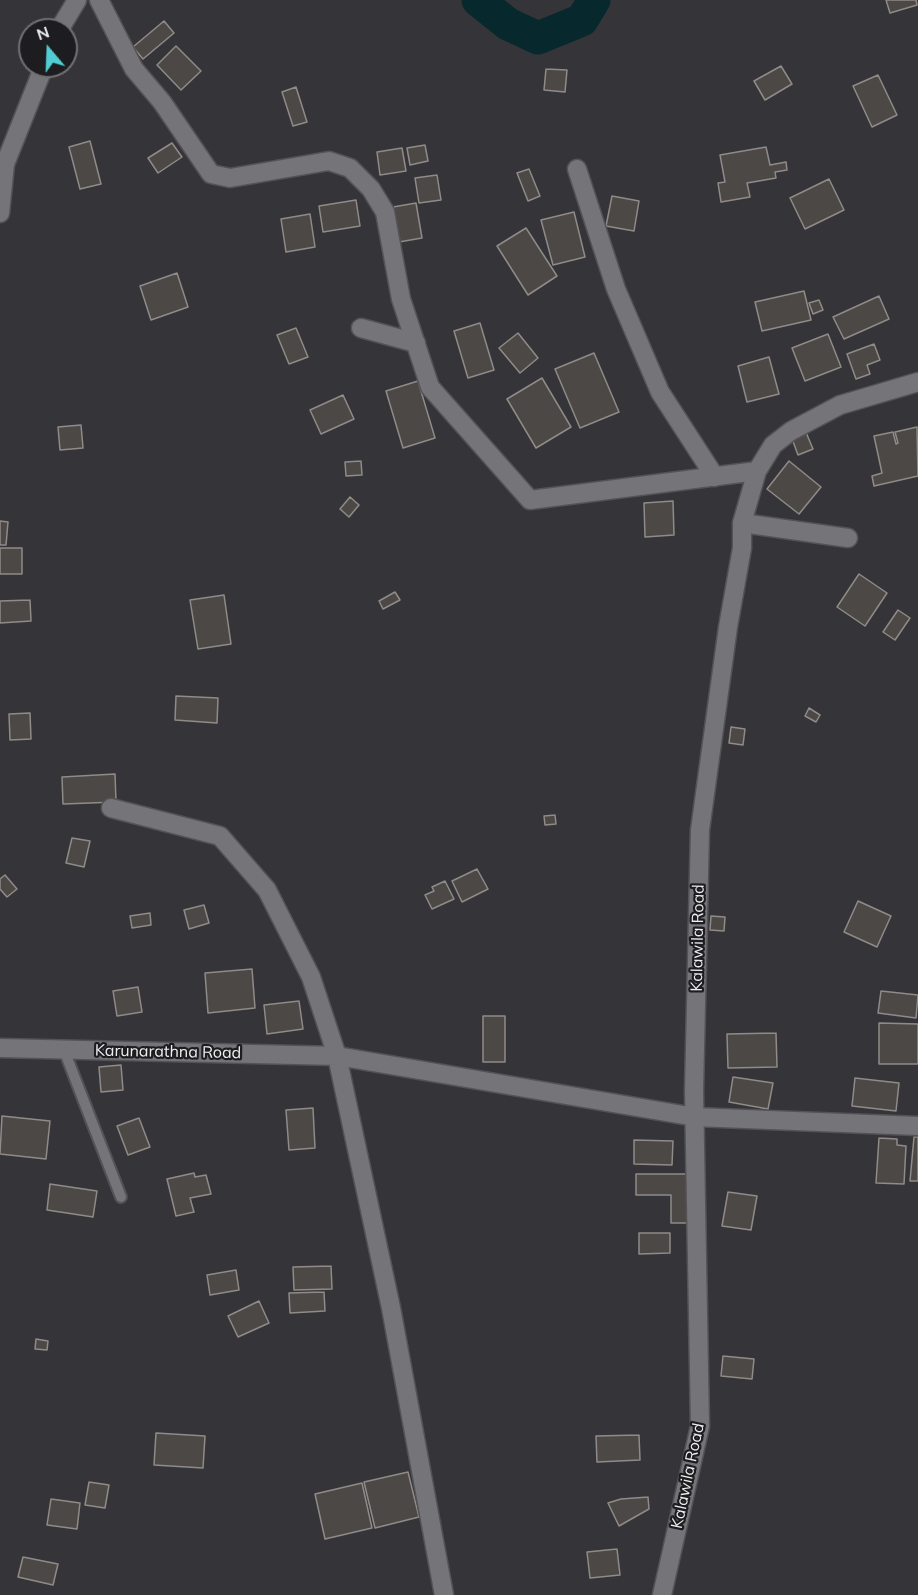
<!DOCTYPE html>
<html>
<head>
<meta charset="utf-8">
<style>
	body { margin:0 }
	#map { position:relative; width:918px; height:1595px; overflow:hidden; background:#353539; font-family:Mulish,sans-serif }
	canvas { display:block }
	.north { position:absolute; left:18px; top:18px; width:60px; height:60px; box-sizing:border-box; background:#1d1d1f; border:2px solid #717173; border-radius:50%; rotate:341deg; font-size:16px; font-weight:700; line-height:24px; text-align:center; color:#eeeef1 }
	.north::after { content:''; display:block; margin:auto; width:21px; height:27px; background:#51ccd2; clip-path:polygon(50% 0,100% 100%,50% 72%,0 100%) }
</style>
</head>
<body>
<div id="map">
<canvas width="918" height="1595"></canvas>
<div class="north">N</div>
</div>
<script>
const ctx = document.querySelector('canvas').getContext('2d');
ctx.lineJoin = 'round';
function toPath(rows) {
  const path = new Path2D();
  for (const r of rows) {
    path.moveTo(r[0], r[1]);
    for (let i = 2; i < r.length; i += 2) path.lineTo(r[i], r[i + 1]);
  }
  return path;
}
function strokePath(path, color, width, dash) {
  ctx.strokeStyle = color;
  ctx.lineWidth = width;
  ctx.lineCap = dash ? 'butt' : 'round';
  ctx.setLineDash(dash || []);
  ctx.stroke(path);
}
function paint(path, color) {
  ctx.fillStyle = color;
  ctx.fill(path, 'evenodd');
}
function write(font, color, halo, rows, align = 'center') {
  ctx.font = font + ' Mulish,sans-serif';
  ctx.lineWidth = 4.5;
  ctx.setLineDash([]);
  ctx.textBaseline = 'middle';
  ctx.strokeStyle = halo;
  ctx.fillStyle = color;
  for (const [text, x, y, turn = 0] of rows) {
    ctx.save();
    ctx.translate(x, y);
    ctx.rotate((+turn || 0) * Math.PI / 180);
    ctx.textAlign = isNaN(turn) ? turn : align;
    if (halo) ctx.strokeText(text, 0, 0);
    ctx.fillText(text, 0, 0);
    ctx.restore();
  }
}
const river = toPath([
	[478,0,508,24,538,38,582,20,594,0]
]);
const building = toPath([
	[886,0,916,0,917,5,890,13,886,0],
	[164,21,174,33,143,59,133,47,164,21],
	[176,46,201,71,181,90,157,65,176,46],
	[781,66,792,84,765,100,754,81,781,66],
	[546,69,567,70,565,92,544,90,546,69],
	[878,75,897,115,872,127,853,86,878,75],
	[296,87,307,122,293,126,282,92,296,87],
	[90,141,101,184,80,189,69,147,90,141],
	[172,143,182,157,158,173,148,158,172,143],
	[425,145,428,161,410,165,407,148,425,145],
	[766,147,770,165,786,162,787,170,775,172,776,178,747,183,750,197,721,202,718,183,725,182,720,155,766,147],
	[402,148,406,171,380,175,377,152,402,148],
	[529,169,540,196,528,201,517,173,529,169],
	[437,175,441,200,419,203,415,178,437,175],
	[829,179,844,210,805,229,790,198,829,179],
	[612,196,639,201,634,231,606,226,612,196],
	[356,200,360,226,323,232,319,206,356,200],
	[416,203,422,238,399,242,393,207,416,203],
	[574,212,585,257,553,265,541,220,574,212],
	[310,214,315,247,286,252,281,219,310,214],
	[526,228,557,276,528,295,497,246,526,228],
	[177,273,188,307,151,320,140,286,177,273],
	[804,291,811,320,762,331,755,302,804,291],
	[879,296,889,319,844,339,833,317,879,296],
	[819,300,823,310,813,314,809,303,819,300],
	[480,323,494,370,468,378,454,331,480,323],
	[296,328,308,357,289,364,277,335,296,328],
	[518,333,538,358,520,373,499,348,518,333],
	[828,334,841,367,805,381,792,348,828,334],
	[874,344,880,360,867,365,870,374,856,379,847,354,874,344],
	[594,353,619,412,580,428,555,369,594,353],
	[769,357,779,394,747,402,738,366,769,357],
	[542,378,571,427,536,448,507,399,542,378],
	[418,381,435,438,403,448,386,391,418,381],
	[343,395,354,419,321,434,310,410,343,395],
	[81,425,83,448,60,450,58,427,81,425],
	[917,427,918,476,874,486,872,476,882,473,874,436,893,432,896,444,898,443,895,432,917,427],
	[805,430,813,449,798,455,791,436,805,430],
	[361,461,362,475,346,476,345,462,361,461],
	[789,461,821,487,799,514,767,489,789,461],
	[350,497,359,505,349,517,340,509,350,497],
	[673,501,674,535,645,537,644,503,673,501],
	[0,521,8,522,6,545,0,545,0,521],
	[0,548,22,548,22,574,0,574,0,548],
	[859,574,887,593,865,626,837,607,859,574],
	[395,592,400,600,383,609,379,601,395,592],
	[224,595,231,644,198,649,190,600,224,595],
	[30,600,31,621,0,623,0,601,30,600],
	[898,610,910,618,895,640,883,632,898,610],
	[176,696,218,698,217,723,175,720,176,696],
	[809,708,820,715,816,722,805,716,809,708],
	[30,713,31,739,10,740,9,714,30,713],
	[731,727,745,729,743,745,729,743,731,727],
	[115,774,116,802,63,804,62,777,115,774],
	[555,815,556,824,545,825,544,816,555,815],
	[72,838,90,841,84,867,66,863,72,838],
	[477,869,488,889,462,902,452,881,477,869],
	[5,875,17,889,7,897,0,889,0,879,5,875],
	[445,881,454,899,432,909,425,895,434,891,432,887,445,881],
	[858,901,891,916,877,947,844,932,858,901],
	[204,905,209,923,189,929,184,910,204,905],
	[150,913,151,925,132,928,130,916,150,913],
	[711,916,725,917,724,931,710,930,711,916],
	[252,969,255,1008,208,1013,205,973,252,969],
	[138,987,142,1012,117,1016,113,991,138,987],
	[881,991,918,995,916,1018,878,1013,881,991],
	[299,1001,303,1029,267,1034,264,1005,299,1001],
	[483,1016,505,1016,505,1062,483,1062,483,1016],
	[879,1023,918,1024,918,1064,879,1064,879,1023],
	[776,1033,777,1067,728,1068,727,1034,776,1033],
	[121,1065,123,1090,101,1092,99,1067,121,1065],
	[733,1077,773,1083,768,1109,729,1102,733,1077],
	[855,1078,899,1083,896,1111,852,1106,855,1078],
	[313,1108,315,1148,289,1150,286,1110,313,1108],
	[2,1116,50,1121,46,1159,0,1154,2,1116],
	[139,1118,150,1147,128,1155,117,1126,139,1118],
	[914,1137,918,1137,918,1181,910,1181,914,1137],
	[879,1138,897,1139,897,1145,906,1146,904,1184,876,1183,879,1138],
	[634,1140,673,1141,672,1165,634,1164,634,1140],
	[194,1173,195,1177,206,1175,211,1194,190,1198,194,1212,176,1216,167,1179,194,1173],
	[636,1174,687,1174,687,1223,671,1223,671,1195,636,1195,636,1174],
	[50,1184,97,1191,93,1217,47,1210,50,1184],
	[728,1192,757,1196,751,1230,722,1226,728,1192],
	[639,1233,670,1233,670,1253,639,1254,639,1233],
	[331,1266,332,1289,294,1290,293,1267,331,1266],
	[236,1270,239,1290,210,1295,207,1275,236,1270],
	[324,1292,325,1311,290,1313,289,1293,324,1292],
	[259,1301,269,1323,238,1337,228,1316,259,1301],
	[36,1339,48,1341,47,1350,35,1349,36,1339],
	[723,1356,754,1359,752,1379,721,1376,723,1356],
	[156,1433,205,1436,203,1468,154,1465,156,1433],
	[639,1435,640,1460,597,1462,596,1436,639,1435],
	[408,1472,419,1517,375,1528,364,1482,408,1472],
	[89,1482,109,1485,105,1508,85,1505,89,1482],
	[362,1483,372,1528,325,1539,315,1494,362,1483],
	[648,1497,649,1509,619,1526,608,1503,621,1499,648,1497],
	[51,1499,80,1503,77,1529,47,1525,51,1499],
	[617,1549,620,1575,590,1578,587,1552,617,1549],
	[23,1557,58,1564,53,1585,18,1577,23,1557]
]);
const lane = toPath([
	[64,1050,121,1197]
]);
const street = toPath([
	[99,0,134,69,162,102,211,174,230,178,329,161,350,168,371,189,385,212,401,299,430,387,530,500,757,471],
	[59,30,77,0],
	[577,169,616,289,660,392,715,477],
	[0,213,5,164,44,66],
	[361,328,416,343],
	[742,523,848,538],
	[111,808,220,836,267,890,311,977,337,1056,391,1308,444,1595],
	[0,1048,337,1056,695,1117,918,1126],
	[662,1595,700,1426,694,1091,700,830,728,627,742,548,742,523,757,471,773,445,791,431,840,405,918,382]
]);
const streetNames = [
	["Kalawila Road",698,938,-89],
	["Karunarathna Road",168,1052,1],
	["Kalawila Road",688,1476,-78]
];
strokePath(river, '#07282c', 33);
paint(building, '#4c4845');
strokePath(building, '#908b88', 1.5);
strokePath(lane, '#535357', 14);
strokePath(street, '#535357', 21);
strokePath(lane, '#747479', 10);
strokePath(street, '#747479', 18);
write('16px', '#eeeef1', '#1d1d1f', streetNames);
</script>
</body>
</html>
